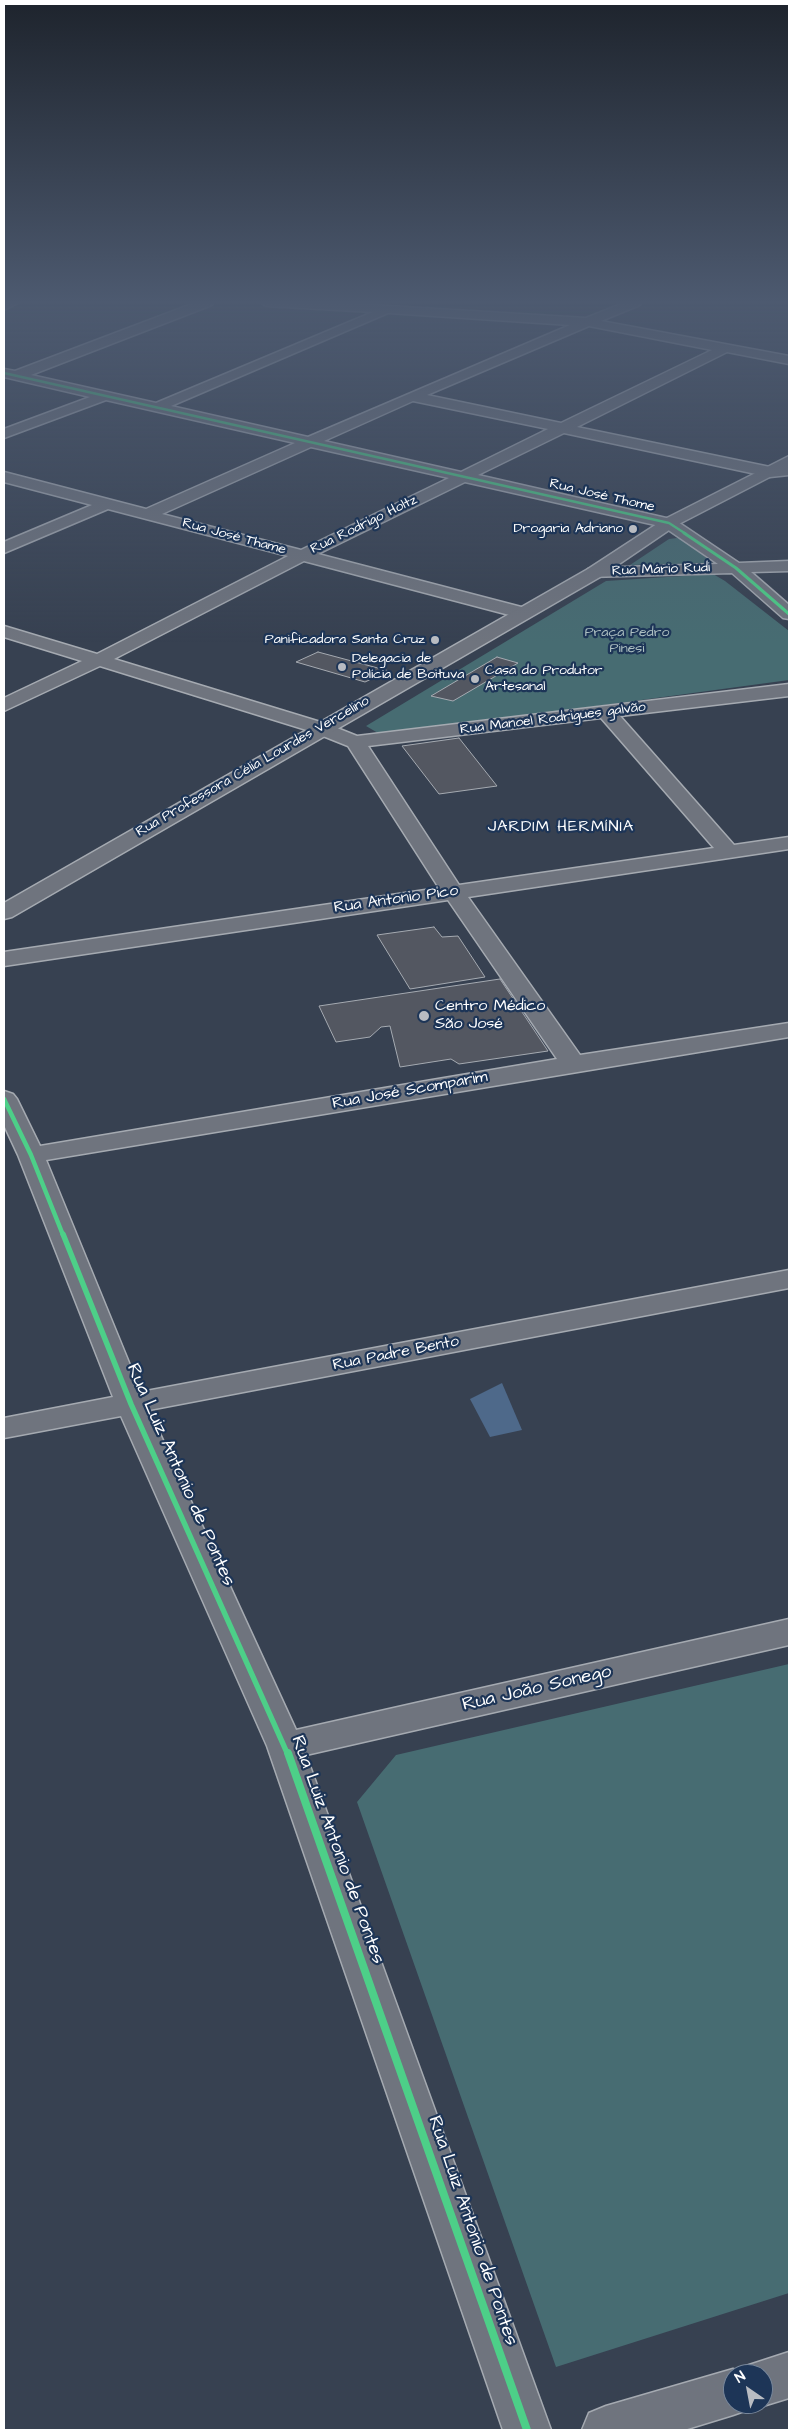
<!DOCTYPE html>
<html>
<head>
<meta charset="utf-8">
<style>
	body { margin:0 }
	#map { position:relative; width:793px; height:2434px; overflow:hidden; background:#374151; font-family:"Architects Daughter",sans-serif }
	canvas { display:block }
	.frame { position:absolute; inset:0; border:5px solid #fff; pointer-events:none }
	.north { position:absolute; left:723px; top:2364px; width:50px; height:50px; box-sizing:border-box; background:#1d3557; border:1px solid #77869a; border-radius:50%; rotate:327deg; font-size:14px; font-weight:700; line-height:20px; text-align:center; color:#fff }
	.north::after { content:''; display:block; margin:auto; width:18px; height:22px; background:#b9bcc2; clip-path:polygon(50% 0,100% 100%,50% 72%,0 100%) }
</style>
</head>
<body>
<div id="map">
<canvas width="793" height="2434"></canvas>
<div class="frame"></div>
<div class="north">N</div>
</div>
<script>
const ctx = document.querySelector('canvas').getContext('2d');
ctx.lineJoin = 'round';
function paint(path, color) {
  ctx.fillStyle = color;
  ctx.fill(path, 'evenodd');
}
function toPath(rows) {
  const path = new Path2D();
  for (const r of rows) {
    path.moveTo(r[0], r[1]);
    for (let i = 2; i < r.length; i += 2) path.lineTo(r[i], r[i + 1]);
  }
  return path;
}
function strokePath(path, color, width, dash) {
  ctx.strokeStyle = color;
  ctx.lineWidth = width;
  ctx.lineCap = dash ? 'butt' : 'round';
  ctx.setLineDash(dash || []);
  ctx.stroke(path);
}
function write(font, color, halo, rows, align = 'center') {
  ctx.font = font + ' "Architects Daughter",sans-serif';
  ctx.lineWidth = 4.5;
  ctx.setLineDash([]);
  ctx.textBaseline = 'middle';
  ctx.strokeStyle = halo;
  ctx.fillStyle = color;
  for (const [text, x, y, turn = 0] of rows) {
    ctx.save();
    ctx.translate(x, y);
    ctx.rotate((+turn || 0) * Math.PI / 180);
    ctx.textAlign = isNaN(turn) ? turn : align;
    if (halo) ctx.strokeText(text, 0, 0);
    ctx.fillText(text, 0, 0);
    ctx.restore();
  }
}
const green = toPath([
	[677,538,686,540,712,563,630,565,669,539],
	[713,574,725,581,789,631,789,680,427,729,378,733,366,726,606,581],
	[789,1664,789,2293,556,2367,357,1802,396,1755]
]);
const water = toPath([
	[502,1383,522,1430,490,1437,470,1399]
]);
const building = toPath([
	[318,652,389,671,365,682,296,662,318,652],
	[497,657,518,663,453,701,431,696,497,657],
	[459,738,497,786,439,794,402,746,459,738],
	[434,927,442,937,458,936,485,977,410,989,377,935,434,927],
	[500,979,548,1051,459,1064,451,1059,400,1067,390,1026,381,1027,370,1037,336,1042,319,1006,500,979]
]);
const minor = toPath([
	[4,302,20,302,4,310,4,302],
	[197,302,214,302,212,305,31,375,156,403,373,312,266,306,260,302,323,302,586,318,626,302,642,302,640,305,601,321,789,356,789,364,727,352,577,427,770,467,789,466,789,475,770,477,564,433,478,475,675,520,739,563,789,561,789,571,751,572,789,605,789,619,783,618,732,573,588,577,586,573,588,569,594,568,718,564,664,527,465,482,318,554,529,609,532,613,529,617,517,617,304,561,114,659,327,724,357,736,789,684,789,696,620,716,734,845,789,837,789,849,468,897,580,1055,789,1023,789,1037,46,1160,141,1392,789,1270,789,1288,149,1410,296,1730,789,1619,789,1645,306,1755,551,2430,503,2430,267,1746,121,1416,4,1438,4,1418,113,1397,18,1155,4,1125,4,1091,13,1094,17,1099,40,1146,557,1059,448,900,4,966,4,952,439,888,348,746,313,732,100,666,4,711,4,698,82,661,4,637,4,626,97,654,288,556,108,509,4,553,4,542,92,505,4,482,4,472,146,509,295,443,106,400,4,438,4,429,90,397,4,377,4,369,15,371,197,302],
	[388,313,570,325,308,437,171,406,388,313],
	[589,326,712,350,561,423,427,395,589,326],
	[413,401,548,429,461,472,324,441,413,401],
	[311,447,449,478,301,550,162,514,311,447],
	[601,718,714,848,459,885,368,746,601,718],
	[789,2352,789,2398,763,2406,757,2404,763,2404,763,2374,733,2374,733,2404,751,2404,750,2409,733,2415,684,2430,582,2430,589,2413,606,2406,733,2369,744,2373,746,2366,789,2352]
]);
const secondary = toPath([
	[789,456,789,467,675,526,600,577,12,917,4,919,4,903,588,569,663,520,789,456]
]);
const cyclewayFar4 = toPath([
	[4,373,669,523,686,534]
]);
const cyclewayFar3 = toPath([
	[684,533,736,568,789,614]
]);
const cyclewayFar2 = toPath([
	[4,1099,31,1155,63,1235]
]);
const cyclewayFar1 = toPath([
	[63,1234,131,1404,288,1755]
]);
const cycleway = toPath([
	[288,1753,527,2430]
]);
const markers = [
	[633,529,5,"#b9bcc2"],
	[435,640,5,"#b9bcc2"],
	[342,667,5,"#b9bcc2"],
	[475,679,5,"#b9bcc2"],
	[424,1016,6,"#b9bcc2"]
];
const farStreetnames = [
	["Rua José Thome",602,496,13],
	["Rua Rodrigo Holtz",364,525,-26],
	["Rua José Thame",234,537,15],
	["Rua Mário Rudi",661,570,-2],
	["Rua Manoel Rodrigues galvão",553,719,-7],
	["Rua Professora Célia Lourdes Vercelino",253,767,-30]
];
const farPoinames = [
	["Drogaria Adriano",623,529],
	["Panificadora Santa Cruz",425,640],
	["Delegacia de",352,659,"left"],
	["Polícia de Boituva",352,675,"left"],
	["Casa do Produtor",485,671,"left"],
	["Artesanal",485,687,"left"]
];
const farParknames = [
	["Praça Pedro",627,633],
	["Pinesi",627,649]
];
const farQuarternames = [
	["JARDIM HERMÍNIA",561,828]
];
const streetNames = [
	["Rua Antonio Pico",396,900,-8],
	["Rua José Scomparim",410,1091,-10],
	["Rua Padre Bento",396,1354,-11]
];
const poiNames = [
	["Centro Médico",435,1007],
	["São José",435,1025]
];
const nearStreetnames = [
	["Rua Luiz Antonio de Pontes",180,1475,66],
	["Rua João Sonego",537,1689,-13],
	["Rua Luiz Antonio de Pontes",337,1850,70],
	["Rua Luiz Antonio de Pontes",472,2231,71]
];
paint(green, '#476c72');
paint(water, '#4e698a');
paint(building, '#535761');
strokePath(building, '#a5aab1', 1);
strokePath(minor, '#a5aab1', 3);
strokePath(secondary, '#a5aab1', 3);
paint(minor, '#6f747e');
paint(secondary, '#6f747e');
strokePath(cyclewayFar4, '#4dcf88', 2.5);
strokePath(cyclewayFar3, '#4dcf88', 3);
strokePath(cyclewayFar2, '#4dcf88', 4.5);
strokePath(cyclewayFar1, '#4dcf88', 5.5);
strokePath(cycleway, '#4dcf88', 8);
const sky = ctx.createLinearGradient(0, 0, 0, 643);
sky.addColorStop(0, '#1e242d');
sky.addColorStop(0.47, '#4d5a70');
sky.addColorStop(1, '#4d5a7000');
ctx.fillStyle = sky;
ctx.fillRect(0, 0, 793, 643);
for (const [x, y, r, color] of markers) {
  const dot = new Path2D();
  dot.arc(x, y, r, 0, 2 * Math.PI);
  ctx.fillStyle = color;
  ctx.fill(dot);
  strokePath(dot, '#1d3557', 2);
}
write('14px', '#fff', '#1d3557', farStreetnames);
write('14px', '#fff', '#1d3557', farPoinames, 'right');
write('14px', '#aec0c2', '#1d3557', farParknames);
ctx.letterSpacing = '1px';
write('16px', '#fff', '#1d3557', farQuarternames);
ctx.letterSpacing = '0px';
write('16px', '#fff', '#1d3557', streetNames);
write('16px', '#fff', '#1d3557', poiNames, 'left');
write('19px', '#fff', '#1d3557', nearStreetnames);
</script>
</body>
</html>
